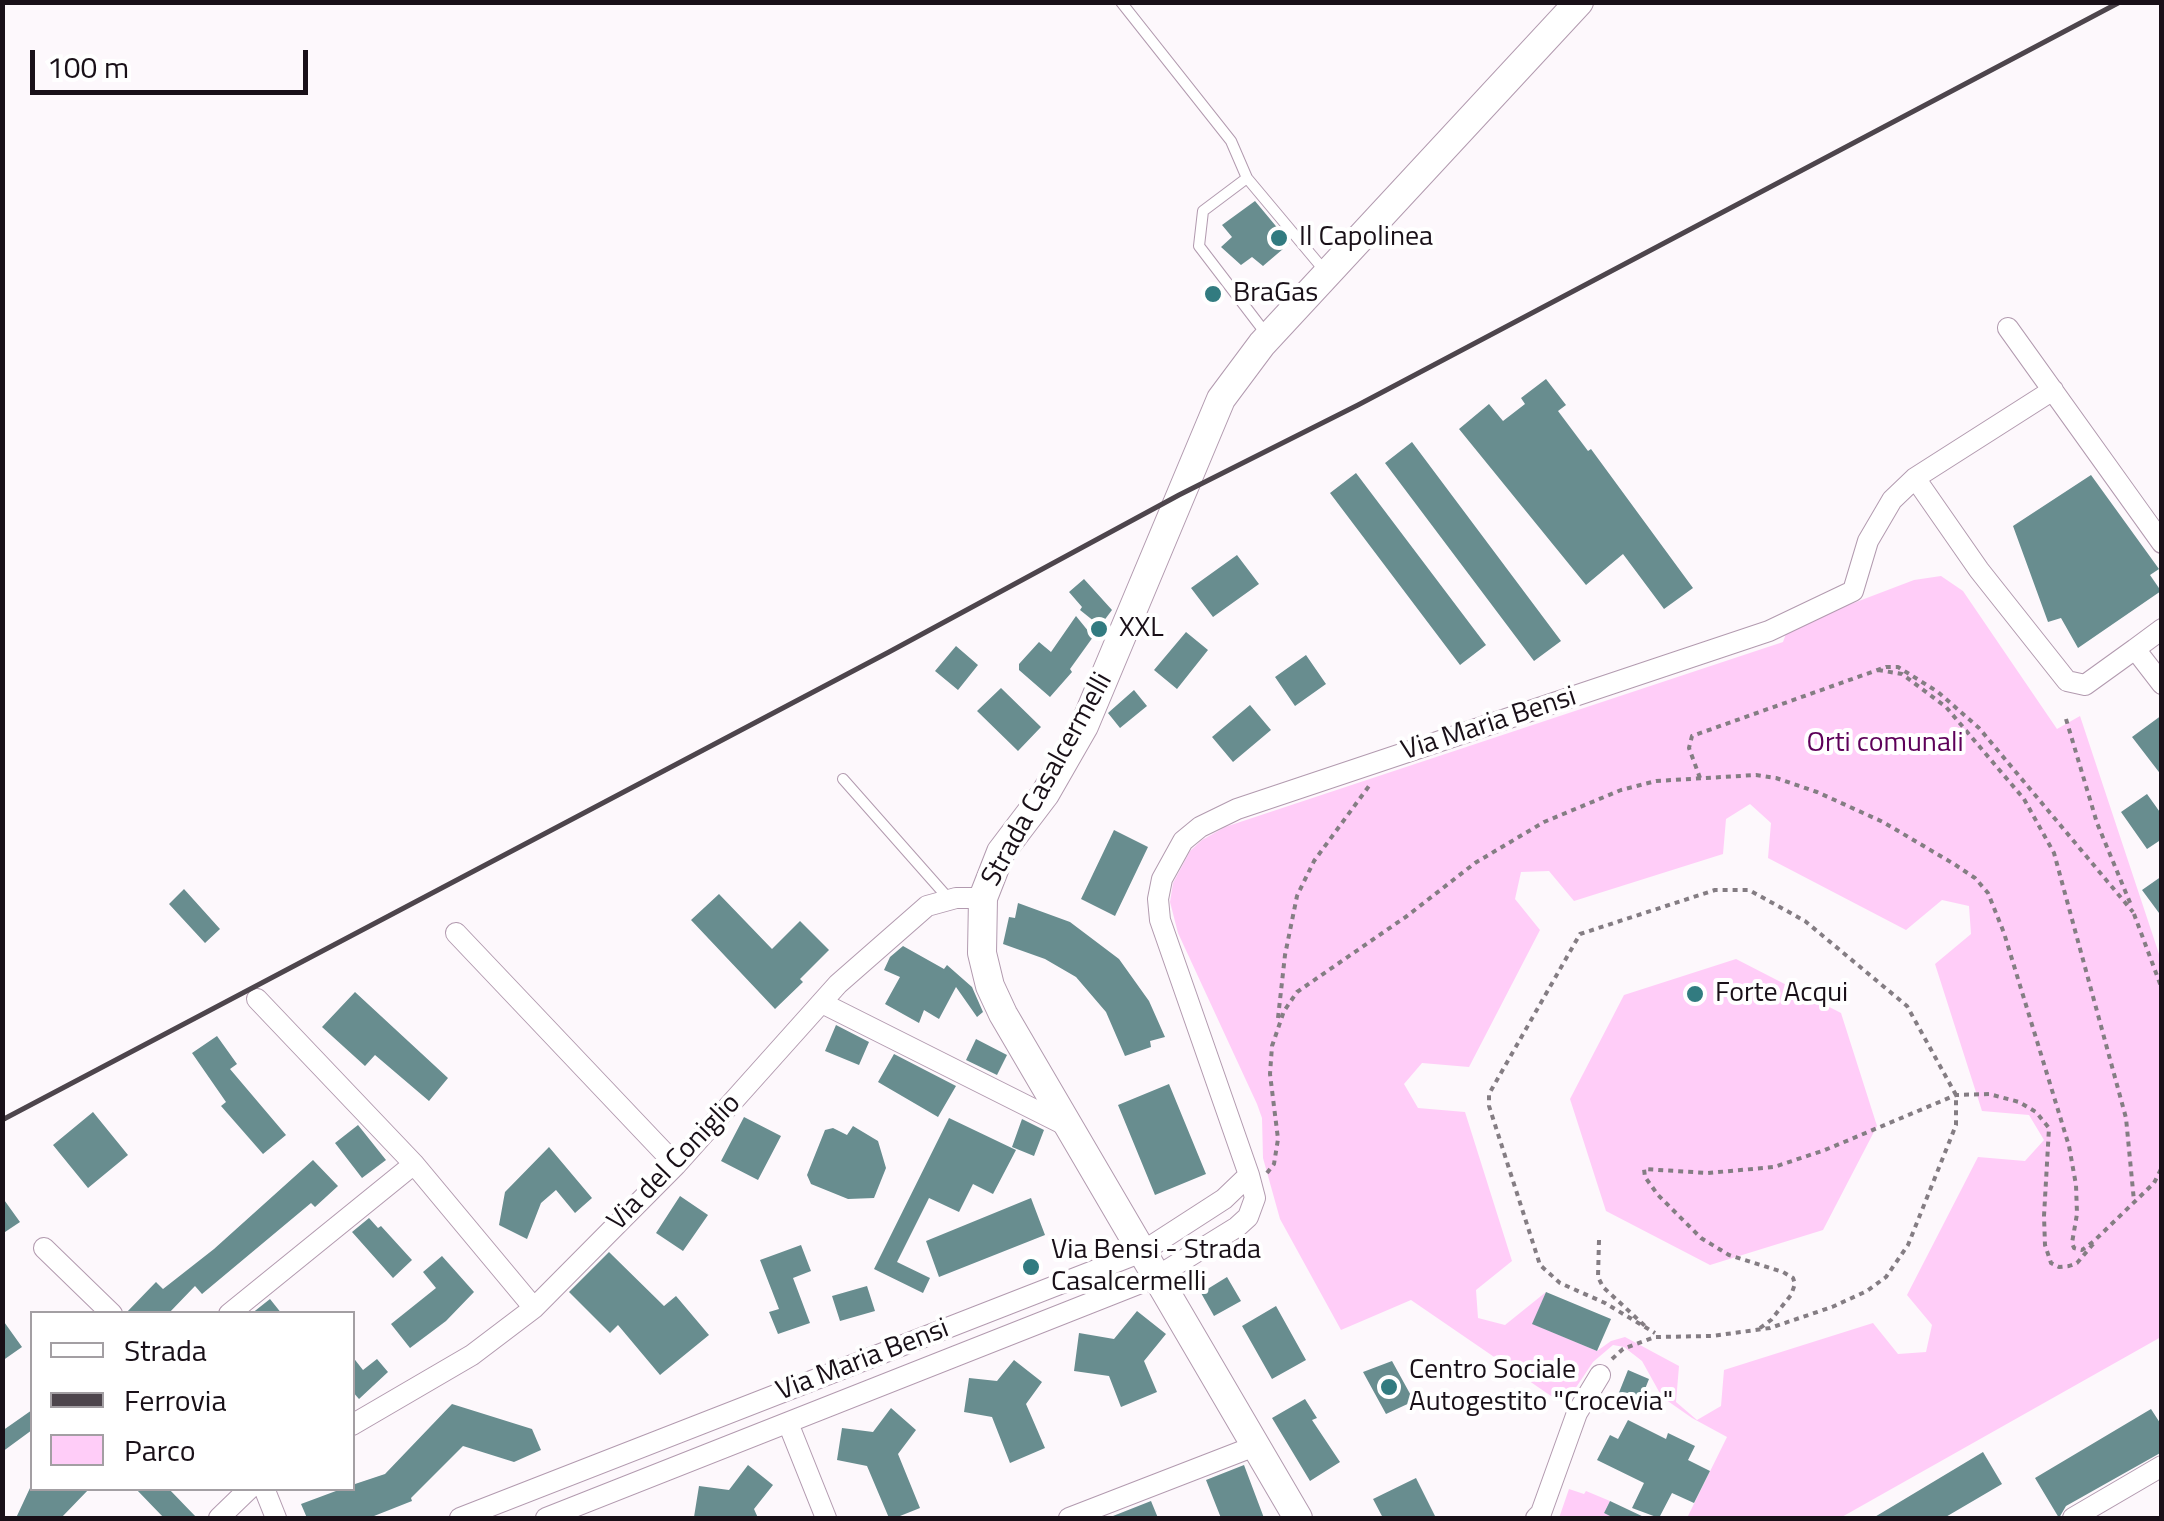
<!DOCTYPE html>
<html>
<head>
<meta charset="utf-8">
<style>
	body { margin:0 }
	#map { position:relative; width:2164px; height:1521px; overflow:hidden; background:#fdf8fc; font-family:"Titillium Web",sans-serif }
	canvas { display:block }
	.frame { position:absolute; inset:0; border:5px solid #191018; pointer-events:none }
	.legend { position:absolute; left:30px; top:1311px; width:325px; height:180px; box-sizing:border-box; background:#fff; border:2px solid #a39fa3; margin:0; padding:12px 18px; list-style:none; font-size:30px; color:#191018 }
	.legend li { display:flex; align-items:center; gap:20px; height:50px }
	.legend b { width:50px; border:2px solid #a39fa3 }
	.scale { position:absolute; left:30px; top:50px; width:278px; height:45px; box-sizing:border-box; border:5px solid #191018; border-top:0; padding-left:12px; font-size:30px; line-height:35px; white-space:nowrap; color:#191018; -webkit-text-stroke:8px #fff; paint-order:stroke }
</style>
</head>
<body>
<div id="map">
<canvas width="2164" height="1521"></canvas>
<div class="frame"></div>
<ul class="legend">
<li><b style="height:12px;background:#fff"></b>Strada</li>
<li><b style="height:12px;background:#4d454c"></b>Ferrovia</li>
<li><b style="height:28px;background:#ffcdf8"></b>Parco</li>
</ul>
<div class="scale">100 m</div>
</div>
<script>
const ctx = document.querySelector('canvas').getContext('2d');
ctx.lineJoin = 'round';
function paint(path, color) {
  ctx.fillStyle = color;
  ctx.fill(path, 'evenodd');
}
function toPath(rows) {
  const path = new Path2D();
  for (const r of rows) {
    path.moveTo(r[0], r[1]);
    for (let i = 2; i < r.length; i += 2) path.lineTo(r[i], r[i + 1]);
  }
  return path;
}
function strokePath(path, color, width, dash) {
  ctx.strokeStyle = color;
  ctx.lineWidth = width;
  ctx.lineCap = dash ? 'butt' : 'round';
  ctx.setLineDash(dash || []);
  ctx.stroke(path);
}
function write(font, color, halo, rows, align = 'center') {
  ctx.font = font + ' "Titillium Web",sans-serif';
  ctx.lineWidth = 8;
  ctx.setLineDash([]);
  ctx.textBaseline = 'middle';
  ctx.strokeStyle = halo;
  ctx.fillStyle = color;
  for (const [text, x, y, turn = 0] of rows) {
    ctx.save();
    ctx.translate(x, y);
    ctx.rotate((+turn || 0) * Math.PI / 180);
    ctx.textAlign = isNaN(turn) ? turn : align;
    if (halo) ctx.strokeText(text, 0, 0);
    ctx.fillText(text, 0, 0);
    ctx.restore();
  }
}
const green = toPath([
	[1941,576,1963,591,2057,729,2080,716,2161,960,2161,1337,1840,1518,1687,1518,1727,1437,1692,1418,1662,1397,1642,1361,1624,1347,1613,1345,1593,1362,1575,1389,1554,1398,1411,1300,1341,1330,1280,1219,1263,1158,1262,1118,1257,1104,1178,933,1170,902,1173,883,1190,851,1202,840,1225,827,1783,642,1788,628,1914,580],
	[1750,804,1771,823,1768,858,1906,930,1942,900,1969,906,1971,934,1935,964,1982,1111,2029,1115,2044,1140,2025,1161,1978,1157,1907,1295,1932,1325,1926,1352,1898,1354,1873,1323,1724,1370,1721,1406,1697,1420,1676,1402,1679,1366,1625,1337,1611,1341,1597,1351,1533,1324,1546,1292,1505,1325,1478,1318,1476,1290,1512,1261,1465,1112,1418,1108,1404,1084,1422,1063,1469,1067,1540,930,1515,899,1521,872,1549,871,1574,901,1723,854,1726,819],
	[1736,959,1841,1013,1877,1126,1823,1230,1710,1265,1606,1211,1570,1099,1624,995],
	[1569,1489,1584,1494,1586,1491,1610,1501,1604,1513,1614,1518,1559,1518]
]);
const building = toPath([
	[1255,201,1290,243,1263,266,1252,257,1241,265,1221,247,1232,237,1222,225],
	[1546,379,1566,405,1558,411,1588,451,1591,449,1693,588,1664,609,1623,554,1586,585,1459,429,1489,404,1503,421,1525,404,1521,398],
	[1412,442,1561,641,1534,661,1385,463],
	[1356,473,1486,645,1460,665,1330,493],
	[2091,475,2159,569,2150,575,2161,591,2078,648,2061,618,2048,622,2013,526],
	[1237,555,1259,584,1213,617,1191,588],
	[1084,579,1112,610,1100,626,1080,610,1082,607,1069,592],
	[1076,616,1093,637,1070,669,1072,672,1050,697,1019,670,1019,664,1039,642,1051,652],
	[1186,632,1208,650,1177,689,1154,670],
	[956,646,978,665,958,690,935,671],
	[1306,655,1326,684,1295,706,1275,677],
	[1001,688,1041,727,1018,751,977,711],
	[1134,690,1147,706,1120,728,1108,713],
	[1250,705,1271,730,1233,762,1212,737],
	[2162,715,2162,776,2132,737],
	[2147,794,2162,815,2162,839,2147,849,2121,812],
	[1114,830,1148,847,1115,916,1081,899],
	[2162,876,2162,917,2142,890],
	[184,889,220,929,205,943,169,904],
	[719,894,772,949,800,921,829,950,800,979,803,982,775,1009,691,920],
	[1018,903,1070,922,1119,959,1149,1001,1165,1037,1150,1041,1151,1047,1125,1056,1106,1012,1076,977,1045,959,1003,944,1009,917,1015,918],
	[903,946,944,969,947,965,972,987,983,1012,977,1017,956,987,939,1019,924,1010,919,1023,885,1004,900,977,884,970,890,957],
	[355,992,448,1078,429,1101,375,1055,365,1066,322,1027],
	[836,1025,869,1042,859,1065,825,1051],
	[217,1036,237,1064,230,1069,286,1135,263,1154,221,1106,226,1102,192,1053],
	[976,1039,1007,1055,997,1075,966,1060],
	[894,1054,956,1086,938,1117,878,1082],
	[1169,1084,1206,1174,1155,1195,1118,1105],
	[93,1112,128,1155,88,1188,53,1145],
	[744,1117,781,1136,758,1180,721,1161],
	[949,1118,1016,1150,993,1194,973,1184,959,1212,929,1198,897,1262,930,1278,923,1293,874,1269],
	[1022,1119,1044,1130,1034,1156,1012,1147],
	[358,1125,386,1160,362,1178,335,1143],
	[853,1126,878,1141,886,1168,874,1198,848,1199,811,1184,807,1175,825,1130,833,1128,847,1135],
	[549,1147,592,1198,575,1213,556,1190,541,1203,527,1239,499,1225,505,1192],
	[313,1160,338,1186,315,1207,311,1203,202,1294,195,1286,168,1314,125,1314,156,1282,163,1289,214,1249],
	[680,1196,708,1215,683,1251,656,1233],
	[2,1197,20,1222,2,1234],
	[1031,1198,1045,1235,939,1277,926,1241],
	[369,1218,378,1228,381,1226,412,1260,393,1278,352,1232],
	[801,1245,811,1271,793,1278,810,1323,778,1334,769,1312,779,1309,760,1260],
	[609,1252,664,1306,676,1296,709,1335,660,1375,618,1325,610,1333,569,1292],
	[442,1256,474,1292,446,1321,410,1348,391,1324,436,1288,423,1272],
	[1227,1277,1241,1301,1214,1316,1201,1293],
	[867,1286,875,1311,840,1321,832,1296],
	[1546,1292,1611,1319,1597,1351,1532,1324],
	[270,1299,282,1314,251,1314],
	[1276,1306,1306,1360,1272,1379,1242,1326],
	[1137,1311,1166,1334,1144,1361,1157,1392,1121,1407,1109,1376,1074,1371,1079,1333,1114,1339],
	[2,1319,22,1347,2,1361],
	[352,1356,363,1370,377,1359,388,1372,359,1399,352,1391],
	[1014,1360,1042,1382,1026,1404,1045,1448,1010,1463,992,1417,964,1412,969,1378,997,1381],
	[1392,1361,1414,1401,1386,1414,1363,1372],
	[1628,1370,1649,1379,1637,1409,1616,1400],
	[1305,1399,1317,1418,1312,1420,1340,1462,1310,1481,1272,1418],
	[452,1404,532,1429,541,1450,514,1462,463,1446,411,1498,412,1501,369,1518,307,1518,301,1504,344,1488,352,1488,352,1485,385,1474],
	[891,1408,916,1430,898,1454,920,1508,895,1518,889,1518,867,1466,837,1460,842,1428,873,1432],
	[2151,1409,2162,1426,2162,1452,2066,1506,2059,1518,2035,1478],
	[32,1410,32,1430,2,1452,2,1431],
	[1628,1420,1666,1439,1668,1433,1695,1446,1688,1460,1710,1471,1694,1503,1672,1493,1659,1518,1632,1508,1644,1483,1597,1460,1610,1435,1618,1439],
	[1983,1452,2002,1484,1944,1518,1873,1518],
	[748,1465,773,1485,754,1509,758,1518,694,1517,699,1486,729,1490],
	[1244,1465,1264,1518,1221,1518,1206,1480],
	[1416,1478,1436,1518,1383,1518,1373,1499],
	[30,1488,90,1488,61,1518,16,1518],
	[135,1488,168,1488,197,1518,164,1518],
	[1151,1501,1158,1518,1114,1518,1113,1516],
	[1610,1501,1646,1518,1614,1518,1604,1513]
]);
const path = toPath([
	[1878,670,1902,674,1946,707,2024,799,2054,853,2126,1118,2134,1201],
	[2066,719,2097,823,2131,905],
	[1700,778,1689,748,1692,736,1886,667,1898,667,1938,692,1979,728,2133,912],
	[2134,914,2162,989],
	[1278,1018,1285,955,1297,896,1314,861,1369,786],
	[1267,1173,1274,1164,1278,1139,1270,1074,1272,1046,1284,1011,1297,992,1407,916,1475,863,1544,822,1621,790,1656,781,1756,775,1776,778,1817,792,1883,822,1954,864,1975,878,1988,893,2004,933,2069,1146,2076,1185,2077,1214,2072,1243,2074,1248,2082,1250,2094,1241,2154,1183,2162,1167],
	[1599,1240,1598,1277,1603,1287,1645,1326],
	[1760,1328,1771,1320,1791,1295,1795,1284,1793,1278,1783,1272,1729,1255,1701,1238,1658,1195,1645,1177,1644,1169,1708,1173,1774,1167,1825,1150,1956,1095,1989,1094,2019,1102,2036,1112,2049,1128,2044,1216,2045,1245,2051,1263,2059,1267,2069,1266,2077,1263,2094,1243],
	[1612,1359,1623,1349,1655,1337,1712,1336,1770,1328,1832,1307,1867,1291,1886,1277,1908,1245,1956,1125,1956,1095,1907,1006,1805,921,1749,890,1715,890,1580,934,1489,1094,1489,1106,1540,1265,1560,1283,1605,1303,1655,1333]
]);
const lane = toPath([
	[1121,2,1231,141,1247,178],
	[1267,335,1199,246,1203,211,1247,178,1324,270],
	[843,779,949,899]
]);
const street = toPath([
	[2008,328,2162,543],
	[1915,478,1979,570,2067,681,2085,685,2135,649,2162,684],
	[2135,649,2162,629],
	[456,933,676,1165],
	[257,999,414,1164,534,1308],
	[822,1003,1069,1127],
	[44,1248,112,1314],
	[229,1314,414,1164],
	[788,1423,826,1518],
	[352,1425,472,1355,534,1308,676,1165,838,984,927,906,956,898,983,898],
	[264,1488,276,1518],
	[219,1518,250,1488],
	[460,1518,1142,1252,1224,1199,1249,1175],
	[546,1518,1156,1277,1237,1227,1248,1217,1255,1198,1249,1175,1160,920,1158,899,1162,879,1183,841,1200,827,1237,809,1769,631,1853,591,1868,541,1892,500,1915,478,2053,390],
	[1069,1518,1255,1446],
	[1536,1518,1541,1513,1577,1413,1600,1375],
	[2073,1518,2162,1466]
]);
const secondary = toPath([
	[1298,1518,1003,1014,990,986,982,953,983,898,1001,852,1045,794,1084,726,1221,399,1262,344,1579,2]
]);
const rail = toPath([
	[2,1120,889,652,1179,495,1358,405,2120,2]
]);
const markers = [
	[1279,238,10,"#327b80"],
	[1213,294,10,"#327b80"],
	[1099,629,10,"#327b80"],
	[1695,994,10,"#327b80"],
	[1031,1267,10,"#327b80"],
	[1389,1387,10,"#327b80"]
];
const poiNames = [
	["Il Capolinea",1299,238],
	["BraGas",1233,294],
	["XXL",1119,629],
	["Forte Acqui",1715,994],
	["Via Bensi - Strada",1051,1251],
	["Casalcermelli",1051,1283],
	["Centro Sociale",1409,1371],
	["Autogestito \"Crocevia\"",1409,1403]
];
const streetNames = [
	["Via Maria Bensi",1489,725,-18],
	["Strada Casalcermelli",1048,780,-61],
	["Via del Coniglio",675,1163,-46],
	["Via Maria Bensi",863,1361,-21]
];
const parkNames = [
	["Orti comunali",1885,744]
];
paint(green, '#ffcdf8');
paint(building, '#688d8f');
strokePath(lane, '#b29aaf', 12);
strokePath(street, '#b29aaf', 22);
strokePath(secondary, '#b29aaf', 30);
strokePath(path, '#847d83', 4, [5, 5]);
strokePath(lane, '#fff', 10);
strokePath(street, '#fff', 20);
strokePath(secondary, '#fff', 28);
strokePath(rail, '#4d454c', 5);
for (const [x, y, r, color] of markers) {
  const dot = new Path2D();
  dot.arc(x, y, r, 0, 2 * Math.PI);
  ctx.fillStyle = color;
  ctx.fill(dot);
  strokePath(dot, '#fff', 4);
}
write('28px', '#191018', '#fff', poiNames, 'left');
write('28px', '#191018', '#fff', streetNames);
write('28px', '#5d0059', '#fff', parkNames);
</script>
</body>
</html>
